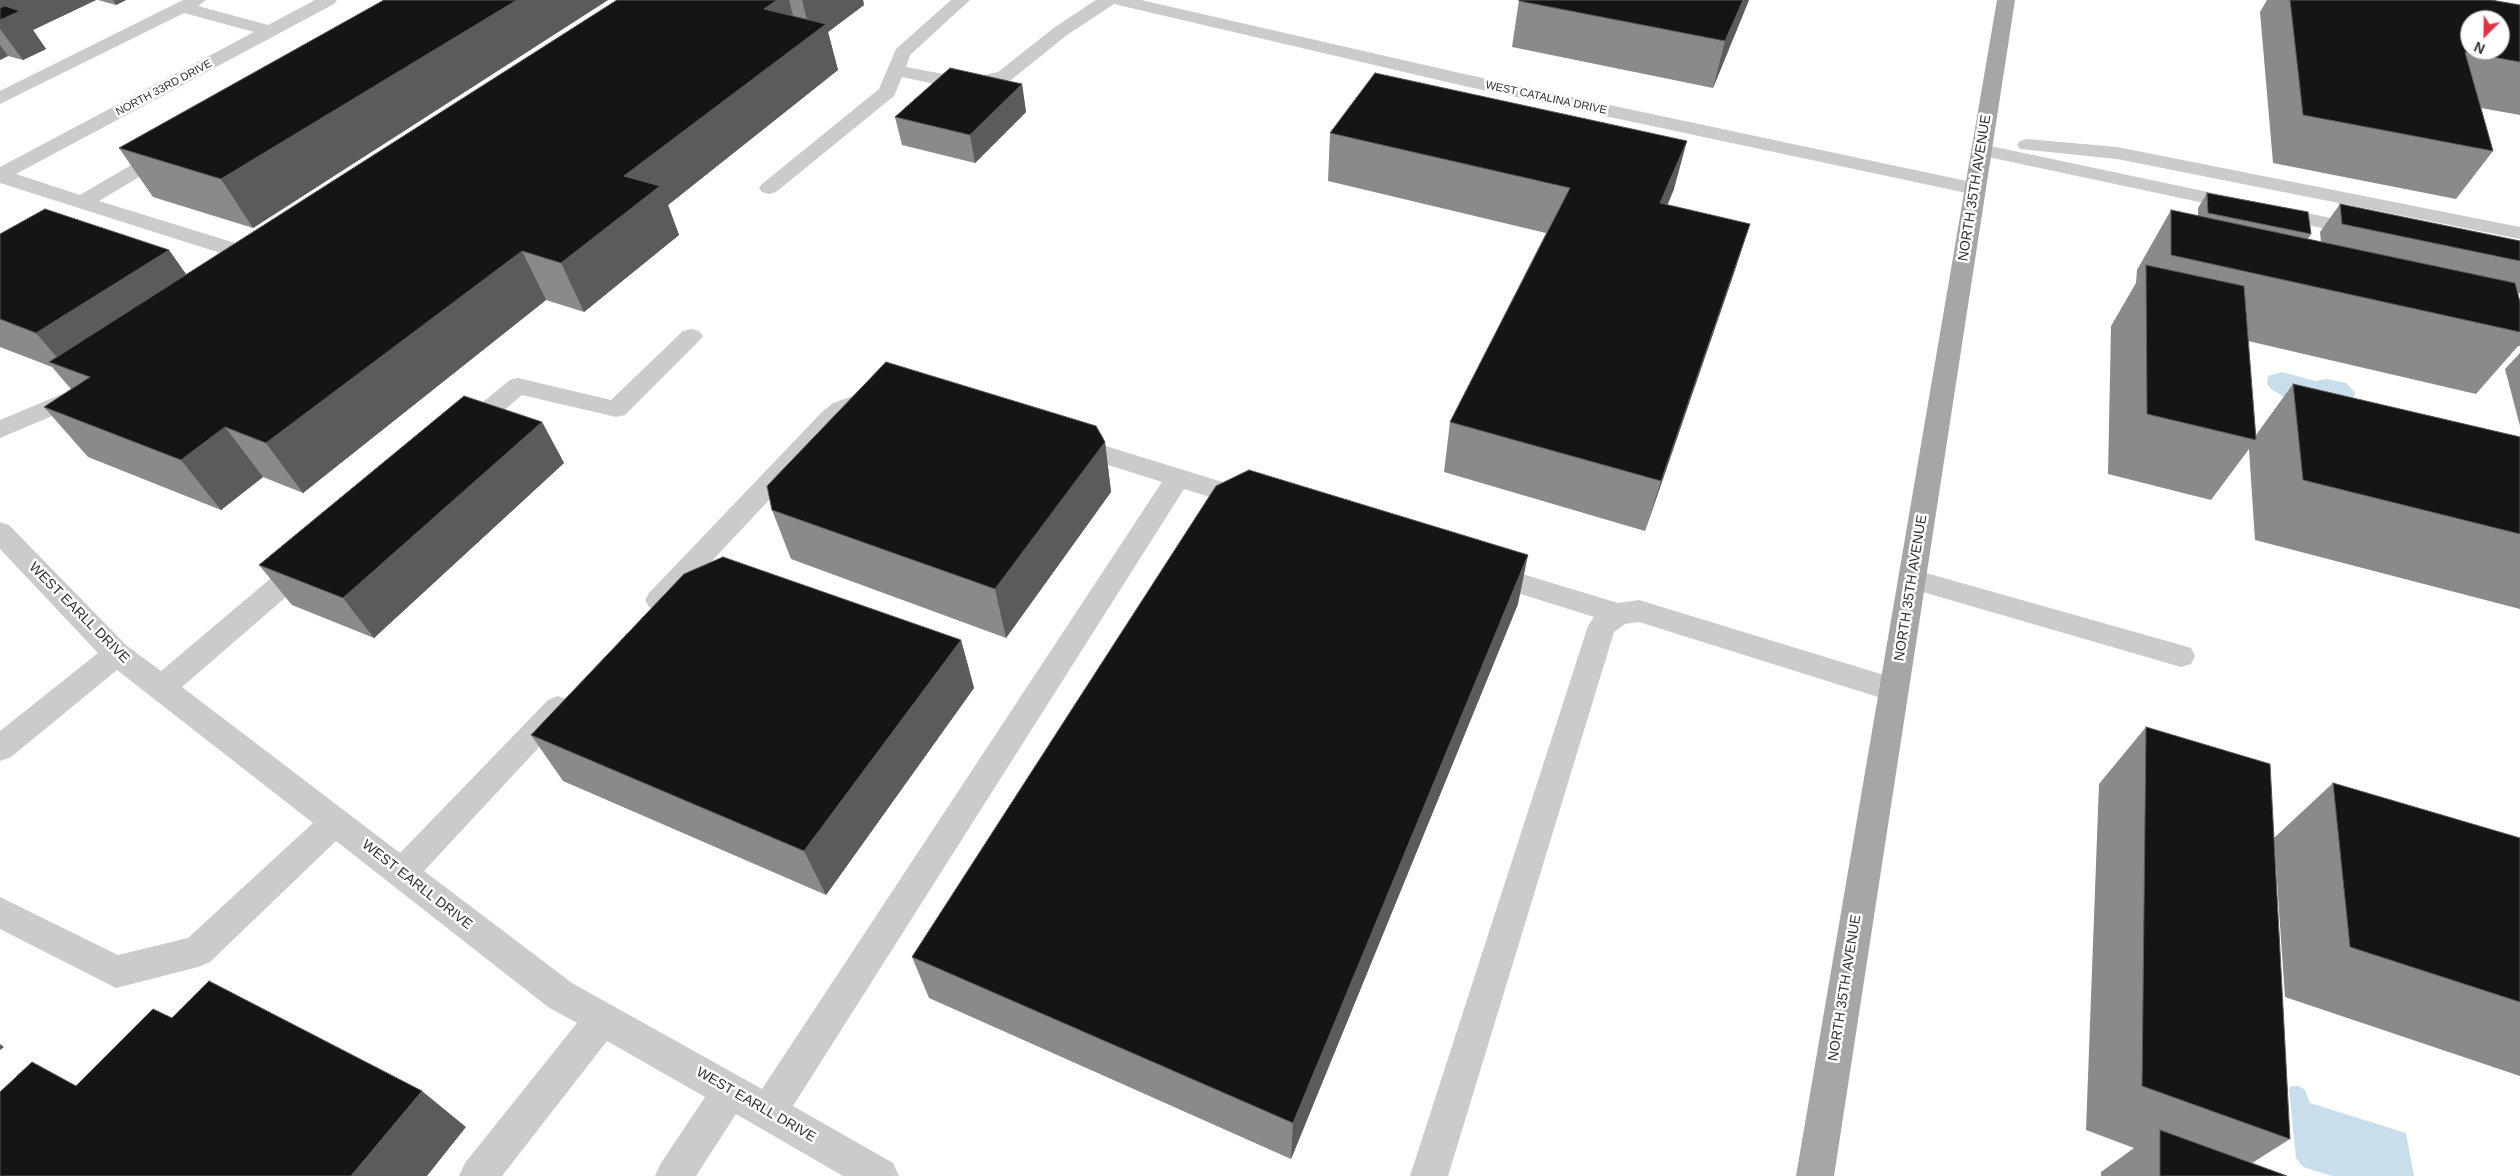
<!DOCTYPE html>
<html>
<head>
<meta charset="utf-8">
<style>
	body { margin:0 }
	#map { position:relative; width:2520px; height:1176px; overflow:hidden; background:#fff; font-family:Arial,sans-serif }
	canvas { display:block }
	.north { position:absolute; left:2460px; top:10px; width:50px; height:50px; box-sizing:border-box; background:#fff; border:1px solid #ababab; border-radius:50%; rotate:203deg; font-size:14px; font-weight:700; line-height:20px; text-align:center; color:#2e2e2e }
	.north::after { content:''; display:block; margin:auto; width:18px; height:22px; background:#e23345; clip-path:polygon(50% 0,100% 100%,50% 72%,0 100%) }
</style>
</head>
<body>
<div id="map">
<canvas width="2520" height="1176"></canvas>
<div class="north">N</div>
</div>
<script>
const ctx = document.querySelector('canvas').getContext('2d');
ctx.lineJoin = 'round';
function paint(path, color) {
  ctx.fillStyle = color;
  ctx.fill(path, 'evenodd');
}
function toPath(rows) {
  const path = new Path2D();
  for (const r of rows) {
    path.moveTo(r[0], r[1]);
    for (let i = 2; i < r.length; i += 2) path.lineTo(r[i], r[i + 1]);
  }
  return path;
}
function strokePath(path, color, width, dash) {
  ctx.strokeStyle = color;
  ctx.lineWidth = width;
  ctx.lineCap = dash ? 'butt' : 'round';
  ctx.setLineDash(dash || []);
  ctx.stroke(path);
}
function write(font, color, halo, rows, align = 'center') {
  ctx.font = font + ' Arial,sans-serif';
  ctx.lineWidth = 5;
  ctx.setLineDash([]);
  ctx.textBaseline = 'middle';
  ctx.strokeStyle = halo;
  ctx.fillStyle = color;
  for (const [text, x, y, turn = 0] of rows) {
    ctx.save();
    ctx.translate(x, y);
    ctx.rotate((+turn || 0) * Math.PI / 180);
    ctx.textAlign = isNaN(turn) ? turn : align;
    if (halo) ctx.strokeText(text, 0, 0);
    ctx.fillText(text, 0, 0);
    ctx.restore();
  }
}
const water = toPath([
	[2282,372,2315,381,2327,379,2346,383,2355,392,2353,398,2347,402,2287,399,2271,389,2267,384,2268,376],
	[2291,1086,2299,1086,2305,1090,2310,1103,2406,1133,2414,1176,2332,1176,2303,1167,2296,1158,2289,1089]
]);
const minor = toPath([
	[183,0,206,0,198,6,268,25,315,0,337,0,334,4,16,174,80,195,160,148,174,148,177,152,174,156,99,201,271,254,274,259,271,264,263,266,255,264,0,183,0,167,254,32,184,13,0,104,0,91,183,0],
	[951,0,970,0,910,55,906,67,949,75,975,77,998,72,1055,27,1096,0,1141,0,1464,74,1976,183,1983,185,1986,189,1983,193,1976,195,1464,86,1114,4,1067,35,1011,80,975,89,949,87,902,77,894,96,776,192,769,194,762,192,759,188,762,184,879,89,896,49,951,0],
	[2027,139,2117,147,2520,227,2520,239,2117,159,2020,149,2017,145,2020,141,2027,139],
	[1981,144,2364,225,2372,226,2375,231,2372,236,2364,237,1974,154,1971,150,1974,146,1981,144],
	[691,329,699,331,703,336,699,341,625,415,616,417,522,395,474,436,465,438,456,436,453,430,456,424,510,380,518,378,611,400,683,331,691,329],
	[81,386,90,388,93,394,90,400,0,438,0,420,81,386],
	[870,390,879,392,882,398,879,404,851,415,840,424,669,607,659,611,649,607,645,600,649,593,822,412,833,403,870,390],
	[1070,435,1258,493,1262,500,1258,507,1249,509,1184,489,793,1106,893,1163,899,1176,843,1176,736,1114,696,1176,655,1176,661,1163,705,1097,607,1041,502,1176,459,1176,465,1163,577,1023,548,1007,336,841,210,962,198,967,116,988,0,929,0,897,118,955,188,938,313,823,117,670,11,757,0,761,0,731,98,653,0,549,0,522,9,525,127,646,161,671,296,557,306,554,316,557,320,564,316,571,182,687,400,853,548,700,558,696,568,700,573,708,568,716,424,871,572,983,762,1089,1162,482,1061,450,1058,444,1061,438,1070,435],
	[1486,563,1618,603,1639,600,1894,678,1904,682,1909,690,1904,698,1894,702,1639,622,1625,624,1614,632,1448,1176,1410,1176,1588,626,1594,617,1476,580,1472,573,1476,566,1486,563],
	[1912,569,2181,645,2191,648,2195,656,2191,664,2181,667,1902,586,1898,579,1902,572,1912,569]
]);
const major = toPath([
	[1997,0,2015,0,1834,1176,1796,1176,1997,0]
]);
const wall = toPath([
	[0,0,96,0,33,30,46,49,23,60,8,56,0,60],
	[98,0,126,0,116,5],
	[384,0,608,0,253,228,153,197,119,148],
	[617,0,863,0,864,5,828,32,838,70,668,205,679,235,584,312,546,300,303,493,263,477,221,510,88,457,44,407,71,389,52,367,0,347,0,234,169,250,186,275],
	[1519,0,1749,0,1713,88,1512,47],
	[2267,0,2491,0,2520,5,2520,115,2481,108,2493,151,2456,199,2273,163,2260,12],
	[1022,84,1026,112,975,163,902,145,895,117],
	[1330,133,1674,189,1667,205,1750,224,1734,273,1645,531,1444,472,1450,422,1546,233,1328,181],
	[2207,193,2311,234,2308,239,2321,242,2320,232,2340,204,2520,241,2520,293,2518,294,2520,302,2520,346,2518,346,2476,394,2248,341,2256,435,2293,384,2520,437,2520,609,2255,540,2249,449,2211,500,2108,474,2111,326,2136,283,2137,270,2171,210,2198,216,2198,208],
	[2520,353,2520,426,2505,369],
	[542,422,564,463,374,638,292,605,259,565],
	[1105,442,1111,492,1006,638,791,559,772,510],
	[1518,604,1291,1159,929,998,912,957],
	[961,640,974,688,826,895,563,781,531,735],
	[2146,727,2290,1139,2252,1163,2287,1176,2101,1176,2101,1172,2134,1148,2086,1130,2099,784],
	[2333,783,2520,838,2520,1076,2285,997,2274,838]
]);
const shadedWall = toPath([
	[0,0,96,0,33,30,46,49,23,60,0,29],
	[113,0,126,0,116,5],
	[517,0,608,0,253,228,221,179],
	[777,0,789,0,799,39,764,9],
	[802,0,863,0,864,5,828,32,838,70,668,205,679,235,584,312,561,263,624,176,811,35],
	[1743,0,1749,0,1713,88,1725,41],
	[0,45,8,56,0,60],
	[1022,84,1026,112,975,163,970,135],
	[1687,141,1674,189,1648,252,1660,203],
	[1750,224,1734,273,1645,531,1661,481],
	[169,250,198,291,67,369,36,333],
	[522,251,546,300,303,493,266,443],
	[542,422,564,463,374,638,343,598],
	[225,427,263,477,221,510,181,460],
	[1105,442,1111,492,1006,638,995,589],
	[1528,555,1518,604,1291,1159,1293,1123],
	[961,640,974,688,826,895,804,851],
	[0,1044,4,1047,0,1050],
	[422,1091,466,1127,427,1176,351,1176]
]);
const building = toPath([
	[384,0,517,0,221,179,119,148,384,0],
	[617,0,777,0,764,9,826,24,624,176,660,186,561,263,522,251,266,443,225,427,181,460,44,407,90,377,49,362,617,0],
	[1519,0,1743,0,1725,41,1519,1,1519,0],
	[2290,0,2491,0,2520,5,2520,62,2465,52,2493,151,2303,115,2290,0],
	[2470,20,2500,20,2500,50,2470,50,2470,20],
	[5,6,20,11,0,20,0,8,5,6],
	[950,68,1022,84,970,135,895,117,950,68],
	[1375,73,1687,141,1660,203,1750,224,1661,481,1450,422,1570,188,1330,133,1375,73],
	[2207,193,2308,212,2311,234,2208,213,2207,193],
	[2340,204,2520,241,2520,261,2342,224,2340,204],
	[45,209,169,250,36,333,0,319,0,234,45,209],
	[2171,210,2515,283,2520,302,2520,332,2171,255,2171,210],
	[2146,265,2244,286,2256,440,2147,414,2146,265],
	[886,362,1096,426,1105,442,995,589,772,510,767,486,886,362],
	[2293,384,2520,437,2520,534,2303,480,2293,384],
	[464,396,542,422,343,598,259,565,464,396],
	[1249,470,1528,555,1293,1123,912,957,1216,486,1249,470],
	[723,557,961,640,804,851,531,735,684,574,723,557],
	[2146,727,2270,764,2290,1139,2142,1086,2146,727],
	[2333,783,2520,838,2520,1002,2350,947,2333,783],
	[209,981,422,1091,351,1176,0,1176,0,1092,32,1062,76,1086,153,1009,172,1018,209,981],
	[2160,1130,2287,1176,2160,1176,2160,1130]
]);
const farStreetnames = [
	["NORTH 33RD DRIVE",164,88,-28],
	["WEST CATALINA DRIVE",1546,98,12]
];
const streetNames = [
	["NORTH 35TH AVENUE",1975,188,-81],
	["NORTH 35TH AVENUE",1911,588,-81],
	["WEST EARLL DRIVE",79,613,45],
	["WEST EARLL DRIVE",417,885,38],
	["NORTH 35TH AVENUE",1845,988,-81],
	["WEST EARLL DRIVE",756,1105,30]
];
paint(water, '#c8deeb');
paint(minor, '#cbcbcb');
paint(major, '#a6a6a6');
paint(wall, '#8a8a8a');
paint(shadedWall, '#5b5b5b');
paint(building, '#151515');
strokePath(building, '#5b5b5b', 1);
write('11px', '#2e2e2e', '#fff', farStreetnames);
write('14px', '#2e2e2e', '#fff', streetNames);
</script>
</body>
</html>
